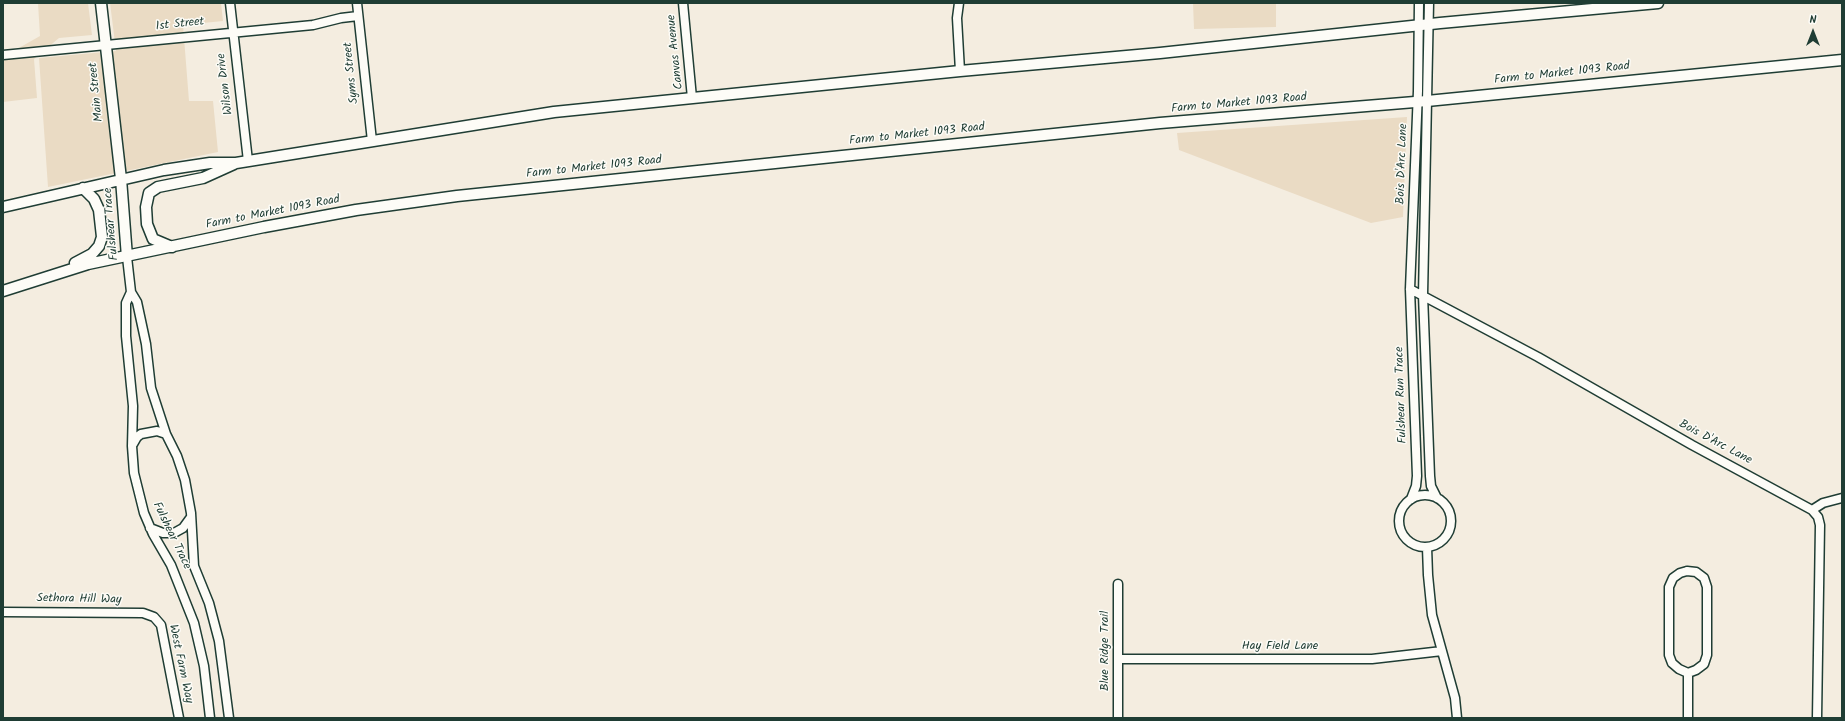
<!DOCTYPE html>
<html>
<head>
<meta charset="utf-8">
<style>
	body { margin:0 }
	#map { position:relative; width:1845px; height:721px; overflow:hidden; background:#f4ede0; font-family:Kalam,sans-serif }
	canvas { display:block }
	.frame { position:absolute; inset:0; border:4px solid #1f3d34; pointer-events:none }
	.north { position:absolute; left:1793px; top:12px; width:40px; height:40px; -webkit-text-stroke:3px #fdfcf7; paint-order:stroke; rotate:0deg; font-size:11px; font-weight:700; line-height:16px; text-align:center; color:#1f3d34 }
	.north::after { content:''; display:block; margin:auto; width:14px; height:18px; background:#1f3d34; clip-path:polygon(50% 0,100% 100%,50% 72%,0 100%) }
</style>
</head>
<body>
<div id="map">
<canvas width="1845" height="721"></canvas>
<div class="frame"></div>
<div class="north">N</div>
</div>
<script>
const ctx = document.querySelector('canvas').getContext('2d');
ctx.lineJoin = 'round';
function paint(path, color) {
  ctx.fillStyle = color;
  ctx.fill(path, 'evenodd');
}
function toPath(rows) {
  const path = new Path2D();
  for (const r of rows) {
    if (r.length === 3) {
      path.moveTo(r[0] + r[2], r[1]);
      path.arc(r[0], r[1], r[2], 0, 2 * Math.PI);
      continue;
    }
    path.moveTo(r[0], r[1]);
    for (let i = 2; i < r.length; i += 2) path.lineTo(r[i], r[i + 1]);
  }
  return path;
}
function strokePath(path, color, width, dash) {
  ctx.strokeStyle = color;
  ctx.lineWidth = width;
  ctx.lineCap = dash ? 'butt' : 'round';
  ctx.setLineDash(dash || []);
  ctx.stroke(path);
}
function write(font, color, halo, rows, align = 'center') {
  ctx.font = font + ' Kalam,sans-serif';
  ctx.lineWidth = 3;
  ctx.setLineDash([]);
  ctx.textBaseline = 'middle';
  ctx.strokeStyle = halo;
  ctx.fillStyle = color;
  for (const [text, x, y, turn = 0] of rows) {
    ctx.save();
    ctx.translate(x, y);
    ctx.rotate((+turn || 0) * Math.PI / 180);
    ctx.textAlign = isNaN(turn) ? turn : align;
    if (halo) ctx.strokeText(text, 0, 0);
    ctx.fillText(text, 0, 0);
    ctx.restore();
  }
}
const built = toPath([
	[38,3,88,3,92,35,59,38,34,59,37,98,3,102,3,57,40,36],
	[110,3,221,3,223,21,183,25,189,101,213,101,218,152,48,187,39,58,116,51],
	[1193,3,1276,3,1276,27,1194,29],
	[1407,117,1403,217,1371,223,1179,150,1177,133]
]);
const minor = toPath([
	[230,3,248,161],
	[357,3,372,141],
	[683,3,692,98],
	[959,3,957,18,960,71],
	[1429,3,1423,295,1430,476,1431,486,1437,498],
	[3,55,313,25,341,18,358,16],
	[127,257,131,292,137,302,146,344,151,388,166,434,177,456,185,480,191,513,194,566,209,603,219,641,229,718],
	[1410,289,1538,357,1692,445,1812,510,1818,517,1820,525,1817,718],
	[131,292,126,303,126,336,133,406,132,446,134,473,144,513,153,534,171,565,194,623,204,666,210,718],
	[133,444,137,437,141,434,157,431,166,434],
	[1425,521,26],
	[1411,499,1416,486,1417,476,1410,289,1418,91,1419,3],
	[1812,510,1823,503,1842,498],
	[150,528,163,533,174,533,183,528,191,517],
	[1427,547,1428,575,1432,615,1455,698,1457,718],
	[1687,571,1696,572,1704,578,1707,587,1707,655,1704,664,1696,670,1688,673,1679,669,1672,663,1669,655,1669,587,1673,578,1680,573,1687,571],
	[1118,584,1118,718],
	[3,612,143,613,154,617,161,625,179,718],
	[1118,659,1372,659,1442,651],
	[1688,718,1688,673]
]);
const major = toPath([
	[101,3,121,179,127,257],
	[3,207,164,170,210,163,236,163,554,112,960,71,1160,53,1440,23,1658,3],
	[172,247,153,239,147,224,146,207,149,193,158,187,203,178,234,164],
	[75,263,92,254,99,246,102,237,99,210,94,199,83,188],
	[3,291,88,264,264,227,356,210,457,196,1160,123,1427,101,1842,60]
]);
const streetNames = [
	["1st Street",180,25,-6],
	["Canvas Avenue",676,52,-96],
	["Syms Street",352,73,-96],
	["Farm to Market 1093 Road",1562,74,-6],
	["Wilson Drive",226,84,-97],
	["Main Street",97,92,-96],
	["Farm to Market 1093 Road",1239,104,-5],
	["Farm to Market 1093 Road",917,135,-6],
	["Bois D'Arc Lane",1403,164,-88],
	["Farm to Market 1093 Road",594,168,-6],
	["Farm to Market 1093 Road",273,213,-11],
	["Fulshear Trace",112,224,-95],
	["Fulshear Run Trace",1402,395,-92],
	["Bois D'Arc Lane",1715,443,28],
	["Fulshear Trace",171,536,64],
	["Sethora Hill Way",79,600,1],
	["Hay Field Lane",1280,647],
	["Blue Ridge Trail",1106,651,-90],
	["West Farm Way",180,664,78]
];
paint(built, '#eadbc4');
strokePath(minor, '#1f3d34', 11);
strokePath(major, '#1f3d34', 13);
strokePath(minor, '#fdfcf7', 8);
strokePath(major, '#fdfcf7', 10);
write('12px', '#1f3d34', '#fdfcf7', streetNames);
</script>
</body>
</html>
